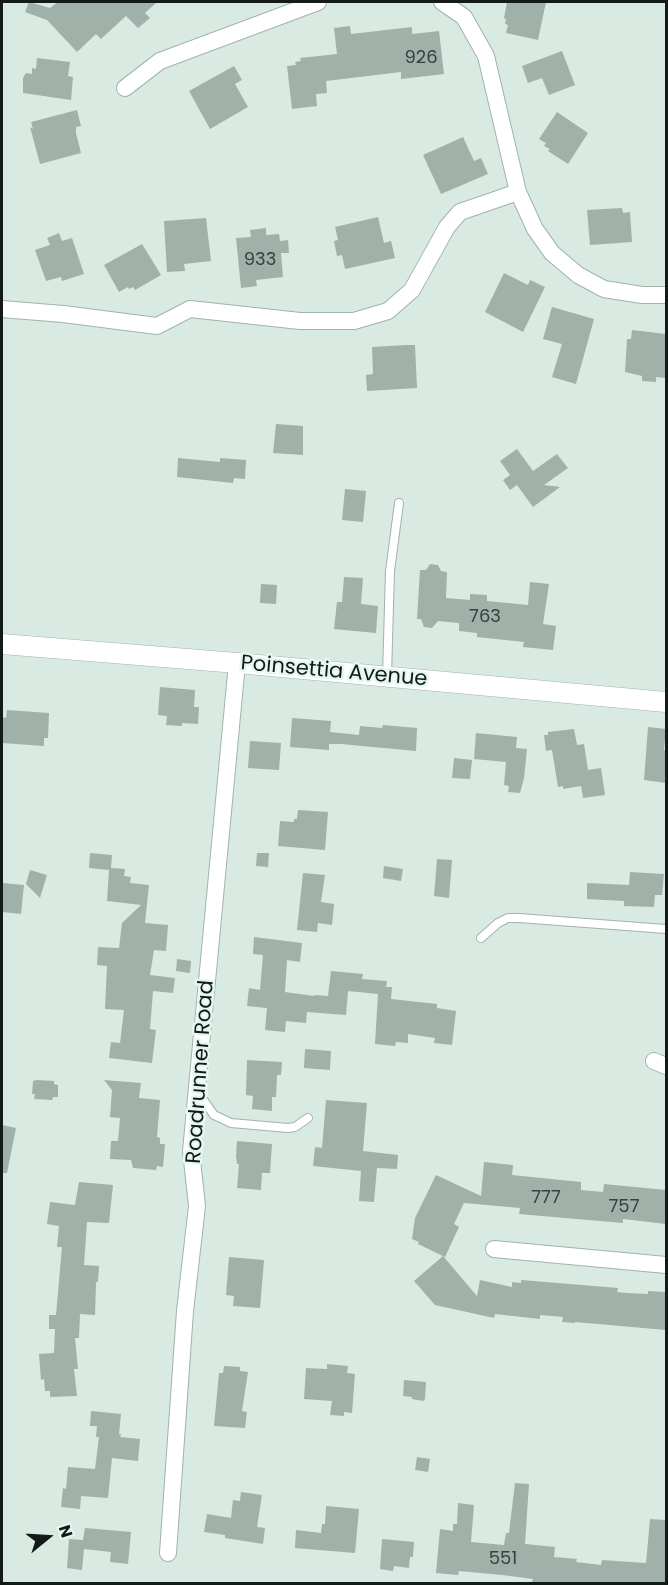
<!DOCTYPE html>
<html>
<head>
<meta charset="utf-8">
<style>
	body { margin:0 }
	#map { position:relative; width:668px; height:1585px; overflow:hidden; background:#d8eae2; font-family:Poppins,sans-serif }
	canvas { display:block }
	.frame { position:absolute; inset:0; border:3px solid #131a17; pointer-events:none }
	.north { position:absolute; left:18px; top:1507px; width:60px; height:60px; -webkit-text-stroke:4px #e5f8ef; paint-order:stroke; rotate:72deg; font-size:16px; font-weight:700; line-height:24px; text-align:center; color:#131a17 }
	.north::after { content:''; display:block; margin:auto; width:21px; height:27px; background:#131a17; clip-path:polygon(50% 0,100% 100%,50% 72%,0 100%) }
</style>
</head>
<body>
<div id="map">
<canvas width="668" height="1585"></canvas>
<div class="frame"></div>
<div class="north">N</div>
</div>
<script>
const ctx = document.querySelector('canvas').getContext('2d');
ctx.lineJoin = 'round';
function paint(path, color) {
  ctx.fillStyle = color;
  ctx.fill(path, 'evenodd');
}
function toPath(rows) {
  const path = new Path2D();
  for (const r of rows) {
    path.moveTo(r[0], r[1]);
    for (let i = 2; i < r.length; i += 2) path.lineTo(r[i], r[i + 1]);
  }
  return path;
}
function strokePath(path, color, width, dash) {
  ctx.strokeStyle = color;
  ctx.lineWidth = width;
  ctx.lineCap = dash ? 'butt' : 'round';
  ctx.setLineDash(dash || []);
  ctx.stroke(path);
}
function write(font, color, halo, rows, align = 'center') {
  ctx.font = font + ' Poppins,sans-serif';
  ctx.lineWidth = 5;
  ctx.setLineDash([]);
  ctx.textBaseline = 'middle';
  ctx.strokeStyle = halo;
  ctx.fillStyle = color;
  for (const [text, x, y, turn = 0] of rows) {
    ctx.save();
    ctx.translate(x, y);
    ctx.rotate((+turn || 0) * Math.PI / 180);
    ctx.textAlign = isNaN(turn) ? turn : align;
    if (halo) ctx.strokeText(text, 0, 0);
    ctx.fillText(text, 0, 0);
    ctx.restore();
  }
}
const building = toPath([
	[29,2,50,8,58,2,157,2,145,13,150,18,138,28,126,16,101,39,96,34,77,52,47,20,25,12],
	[507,2,546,2,538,40,506,33,508,25,505,24,506,19,504,18],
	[350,26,351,34,412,27,412,34,439,31,444,74,401,79,401,72,326,81,327,93,316,94,317,106,292,109,287,66,296,65,295,62,301,61,300,58,337,54,334,28],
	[562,51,575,85,549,95,542,78,528,83,522,66],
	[37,58,70,62,68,76,73,77,71,100,23,93,23,78,26,73,32,74,32,68,36,69],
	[234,66,242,80,235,84,248,107,210,129,189,91],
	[77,110,81,126,76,127,76,133,81,153,40,164,30,127,33,129,31,122],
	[557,112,588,133,568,164,548,151,550,149,544,146,546,143,539,139],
	[463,137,474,161,481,158,488,174,441,194,423,155],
	[622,208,623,213,630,212,632,242,590,245,587,210],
	[378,217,384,243,391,241,395,258,345,269,342,255,337,256,334,241,338,240,335,227],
	[206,218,211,261,184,264,185,271,167,272,164,221],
	[266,228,266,235,279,234,280,241,288,240,289,253,281,253,283,277,256,280,257,286,241,288,236,238,251,237,250,230],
	[59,233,62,241,72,238,84,274,62,281,61,277,46,281,35,250,50,245,47,238],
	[142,244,161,275,135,290,133,287,129,289,128,287,119,292,104,265],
	[504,273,528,285,530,280,545,287,523,332,485,312],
	[552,307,594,319,576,384,552,377,562,344,543,339],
	[632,330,666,334,666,378,656,377,656,382,642,381,642,376,625,372,627,339,631,339],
	[407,345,415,345,417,388,367,391,366,375,373,374,372,347],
	[276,424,303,426,303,455,273,453],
	[517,449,533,471,557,454,568,468,544,485,560,487,533,507,517,485,510,490,503,480,510,475,500,461],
	[178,458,220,462,220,458,246,460,245,479,234,478,233,483,177,477],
	[345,489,366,491,363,522,342,520],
	[430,564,438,565,441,571,447,572,446,598,470,600,470,594,487,595,487,601,528,605,530,582,549,584,543,624,556,626,553,650,523,647,524,642,477,637,477,633,459,631,459,623,438,621,432,628,424,627,421,619,417,619,420,570,426,570],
	[344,577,363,578,361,604,378,606,376,633,334,629,337,602,342,602],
	[261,584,277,585,276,604,260,603],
	[160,687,195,690,194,707,199,707,198,724,182,723,182,726,166,725,167,716,158,715],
	[7,710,49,713,48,738,44,738,44,746,2,743,2,717,6,718],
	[292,718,331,721,330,732,359,735,360,726,382,728,383,725,417,728,416,751,341,744,329,744,329,750,290,747],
	[648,727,666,729,664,750,666,751,666,783,644,780],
	[574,729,577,745,584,744,588,770,601,768,605,795,583,798,581,786,563,789,563,786,558,787,552,750,546,751,544,735,548,735,548,732],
	[476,733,517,737,516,748,527,749,524,778,520,793,508,792,509,786,504,785,506,762,474,759],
	[250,741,281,743,279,770,248,768],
	[454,758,472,760,470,779,452,778],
	[298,810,328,812,325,850,278,846,280,821,294,822,294,819,297,819],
	[90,853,112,855,111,868,125,869,124,876,131,877,130,883,149,885,145,923,168,925,166,951,154,950,150,975,175,978,173,993,153,991,150,1029,156,1030,152,1063,109,1058,111,1042,120,1043,124,1010,105,1009,107,966,97,965,98,947,119,948,122,923,141,905,107,901,109,870,89,868],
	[257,853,269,853,268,867,256,866],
	[437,859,452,860,449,898,434,896],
	[384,866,403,869,401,881,383,878],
	[30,870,47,875,40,898,26,884],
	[630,872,664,874,662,895,655,895,654,907,624,906,624,901,587,899,587,883,629,885],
	[303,873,325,875,321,902,334,904,332,925,318,923,317,932,297,930],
	[2,883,24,885,21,914,2,912],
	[254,937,302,943,300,962,287,960,285,992,314,996,315,995,328,996,331,971,363,974,362,979,387,981,386,987,392,987,391,999,437,1004,437,1008,456,1011,452,1045,434,1043,435,1038,408,1034,408,1043,396,1042,395,1046,375,1044,378,994,348,991,346,1015,307,1012,306,1023,286,1021,285,1032,265,1030,267,1008,247,1006,249,988,260,990,263,955,253,954],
	[177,959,191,961,190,973,176,971],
	[305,1049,331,1051,330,1070,304,1068],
	[247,1060,282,1062,281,1075,277,1075,276,1097,272,1097,272,1111,252,1109,253,1096,246,1095],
	[36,1080,54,1081,54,1084,58,1085,58,1097,53,1097,52,1100,34,1099,35,1094,32,1094,33,1081],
	[104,1080,141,1083,139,1098,160,1100,157,1137,160,1138,160,1144,165,1144,163,1167,157,1166,156,1170,133,1168,131,1160,110,1159,111,1141,118,1141,120,1118,110,1117,112,1090],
	[326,1100,367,1103,363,1151,398,1155,397,1169,377,1168,374,1202,359,1201,361,1171,313,1166,315,1147,322,1148],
	[2,1125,16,1128,7,1173,2,1173],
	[237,1141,272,1144,270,1173,262,1173,261,1190,237,1188,239,1164,237,1164,236,1156],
	[484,1162,513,1165,512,1175,581,1182,581,1190,603,1192,604,1184,666,1190,666,1224,623,1219,623,1223,519,1214,520,1208,464,1203,454,1224,459,1227,445,1257,418,1244,419,1242,412,1239,415,1218,436,1175,481,1196],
	[79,1182,113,1185,109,1223,87,1222,84,1265,99,1266,98,1282,96,1282,95,1315,80,1314,79,1338,75,1338,78,1369,74,1369,77,1396,50,1397,50,1391,45,1391,44,1379,41,1380,39,1354,54,1353,55,1329,49,1329,49,1315,56,1315,62,1247,57,1247,59,1226,47,1224,50,1202,75,1205],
	[443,1256,477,1296,480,1280,512,1287,512,1282,521,1283,521,1280,618,1288,617,1292,626,1293,648,1294,648,1291,666,1292,666,1330,575,1322,575,1323,562,1322,563,1317,540,1315,540,1319,495,1314,494,1318,435,1305,414,1281],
	[229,1257,264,1260,260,1308,233,1306,234,1296,226,1295],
	[327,1364,348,1366,347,1373,355,1374,352,1413,344,1412,344,1416,330,1415,332,1401,304,1399,306,1368,327,1369],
	[224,1366,240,1367,240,1371,248,1372,242,1411,247,1412,245,1428,214,1426,219,1373,223,1373],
	[404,1380,426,1382,425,1399,423,1401,412,1399,412,1397,403,1396],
	[91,1411,121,1414,119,1434,121,1434,120,1437,140,1439,138,1461,112,1458,108,1498,81,1496,80,1509,61,1507,63,1488,66,1489,68,1467,95,1469,99,1437,96,1437,97,1426,90,1426],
	[417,1457,430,1459,428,1472,415,1470],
	[515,1483,529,1484,525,1544,555,1547,554,1557,577,1559,576,1562,601,1565,602,1560,646,1563,650,1519,666,1520,666,1584,562,1582,562,1584,545,1584,532,1582,533,1579,502,1575,459,1571,458,1575,436,1573,440,1529,453,1531,453,1524,457,1524,458,1503,474,1505,471,1542,504,1545,506,1533,509,1533],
	[241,1492,262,1495,257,1527,265,1528,263,1544,225,1538,225,1535,204,1532,207,1514,231,1518,233,1500,240,1501],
	[326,1506,359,1509,355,1553,295,1548,296,1530,321,1533,322,1524,325,1524],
	[85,1528,131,1532,128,1564,110,1562,111,1552,84,1549,82,1570,67,1568,69,1539,83,1540],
	[382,1539,414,1542,413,1557,410,1557,409,1568,394,1566,393,1571,380,1569]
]);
const service = toPath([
	[387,676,390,571,399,503],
	[481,938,498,923,508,918,519,918,666,929],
	[199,1094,214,1115,231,1123,288,1128,295,1127,308,1118]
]);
const minor = toPath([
	[442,2,464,17,486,56,518,192,535,229,552,253,578,275,604,289,642,295,666,295],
	[125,88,160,61,318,2],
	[2,309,63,314,157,326,190,309,300,321,354,321,388,311,412,290,447,227,460,212,518,192],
	[654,1061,666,1066],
	[494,1249,666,1265],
	[168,1553,185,1311,197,1206,191,1151,237,663]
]);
const tertiary = toPath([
	[2,644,237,663,666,702]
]);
const numberNames = [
	["926",421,58],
	["933",260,260],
	["763",485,617],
	["777",546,1198],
	["757",624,1207],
	["551",503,1559]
];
const streetNames = [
	["Poinsettia Avenue",334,672,5],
	["Roadrunner Road",201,1072,-86]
];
paint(building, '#9fb1a9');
strokePath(service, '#a1b3ab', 10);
strokePath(minor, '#a1b3ab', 18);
strokePath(tertiary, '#a1b3ab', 21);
strokePath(service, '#fff', 8);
strokePath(minor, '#fff', 16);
strokePath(tertiary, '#fff', 20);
write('18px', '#36403c', null, numberNames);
write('21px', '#131a17', '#e5f8ef', streetNames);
</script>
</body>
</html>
